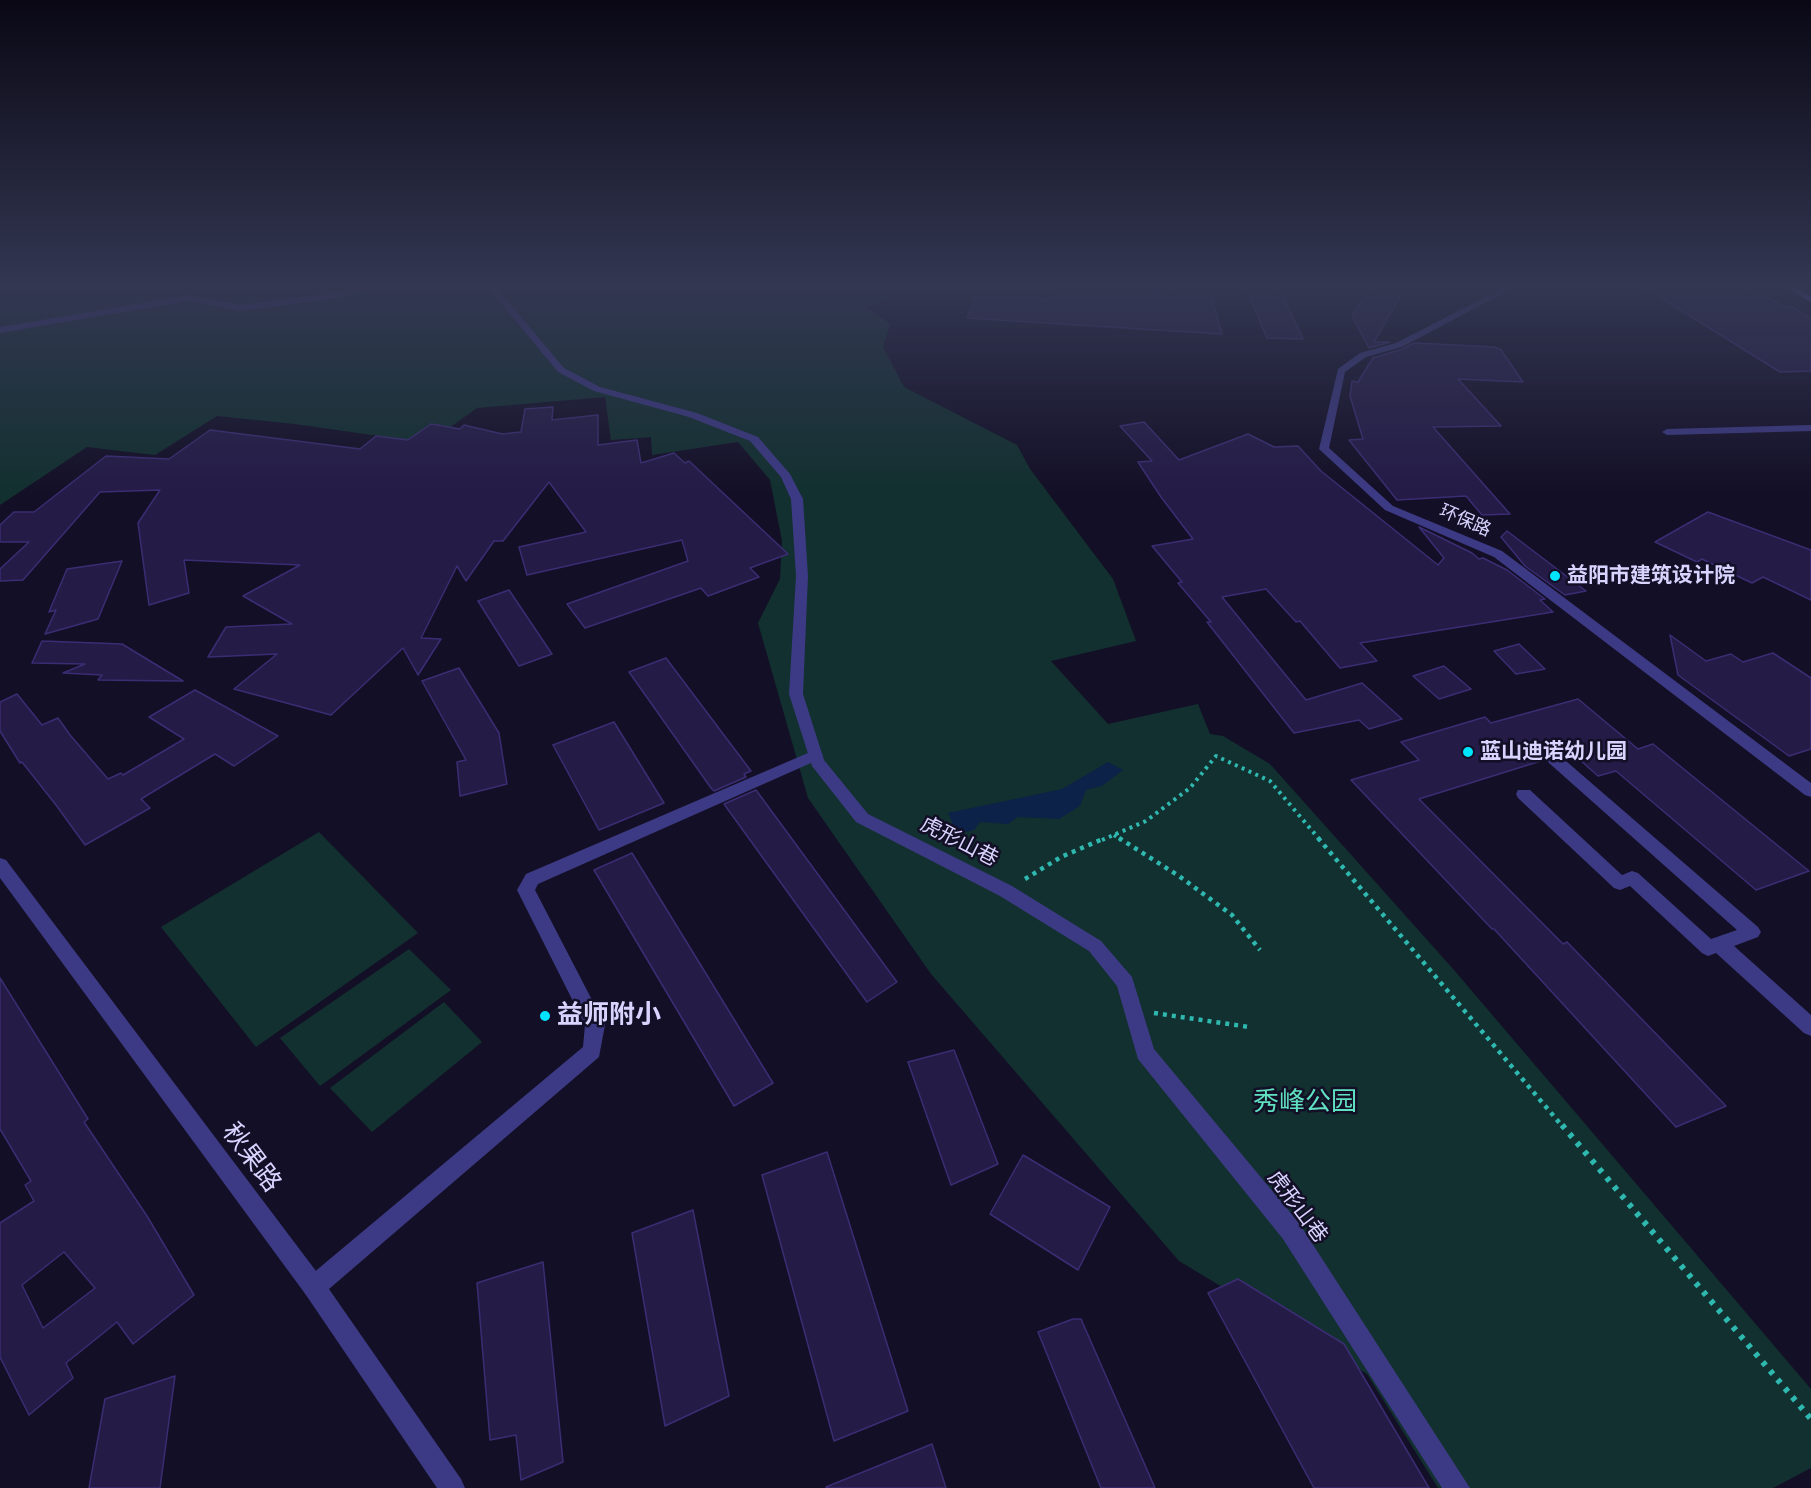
<!DOCTYPE html>
<html>
<head>
<meta charset="utf-8">
<style>
	body { margin:0 }
	canvas { display:block; background:#130f26 }
</style>
</head>
<body>
<canvas width="1811" height="1488"></canvas>
<script>
const ctx = document.querySelector('canvas').getContext('2d');
ctx.lineJoin = 'round';
function paint(path, color) {
  ctx.fillStyle = color;
  ctx.fill(path, 'evenodd');
}
function toPath(rows) {
  const path = new Path2D();
  for (const r of rows) {
    path.moveTo(r[0], r[1]);
    for (let i = 2; i < r.length; i += 2) path.lineTo(r[i], r[i + 1]);
  }
  return path;
}
function strokePath(path, color, width, dash) {
  ctx.strokeStyle = color;
  ctx.lineWidth = width;
  ctx.lineCap = dash ? 'butt' : 'round';
  ctx.setLineDash(dash || []);
  ctx.stroke(path);
}
function write(font, color, halo, rows, align = 'center') {
  ctx.font = font + ' "Fira Sans","Noto Sans SC",sans-serif';
  ctx.lineWidth = 5;
  ctx.setLineDash([]);
  ctx.textBaseline = 'middle';
  ctx.strokeStyle = halo;
  ctx.fillStyle = color;
  for (const [text, x, y, turn = 0] of rows) {
    ctx.save();
    ctx.translate(x, y);
    ctx.rotate((+turn || 0) * Math.PI / 180);
    ctx.textAlign = isNaN(turn) ? turn : align;
    if (halo) ctx.strokeText(text, 0, 0);
    ctx.fillText(text, 0, 0);
    ctx.restore();
  }
}
const green = toPath([
	[0,286,1074,286,1075,288,1000,297,912,290,867,307,890,324,883,347,904,387,1017,445,1030,469,1113,579,1136,641,1051,661,1108,724,1198,704,1210,734,1223,736,1270,764,1454,970,1811,1389,1811,1468,1773,1488,1438,1488,1367,1374,1179,1261,931,974,808,798,758,623,780,579,782,541,770,480,738,442,652,455,651,437,611,440,605,397,477,408,428,443,295,424,217,416,155,455,87,447,0,505],
	[319,832,418,933,256,1047,161,927],
	[409,949,451,990,320,1086,280,1038],
	[444,1002,482,1042,372,1132,330,1088]
]);
const water = toPath([
	[1108,762,1123,770,1102,786,1086,790,1080,806,1059,819,1018,817,1008,824,980,822,974,830,957,834,948,813,1062,789]
]);
const building = toPath([
	[1168,286,1208,286,1222,334,967,318,976,296,1055,300,1056,295,1108,296,1107,290,1170,293,1168,286],
	[1245,286,1278,286,1303,339,1267,338,1245,286],
	[1372,286,1406,286,1374,342,1390,342,1369,348,1352,316,1372,286],
	[1642,286,1747,286,1784,307,1792,307,1811,318,1811,371,1780,372,1642,286],
	[1414,343,1495,347,1501,350,1523,382,1458,379,1501,426,1433,427,1510,514,1482,515,1466,496,1397,500,1349,440,1363,439,1350,396,1352,381,1358,382,1373,358,1403,349,1414,343],
	[553,407,552,420,598,415,598,445,637,440,641,463,674,453,685,463,689,461,788,554,750,568,759,577,708,596,701,588,585,628,567,604,688,561,682,540,527,575,519,547,586,532,549,482,503,541,494,541,466,581,457,566,421,638,441,639,418,675,403,648,331,715,234,689,277,654,208,657,226,627,292,624,243,596,300,565,184,560,189,593,149,605,138,523,160,490,100,492,23,580,0,581,0,569,29,542,0,542,0,525,14,512,34,512,106,456,169,459,210,430,360,449,376,436,408,440,431,424,460,429,464,425,502,434,521,432,525,409,553,407],
	[1144,422,1179,460,1248,434,1274,447,1298,446,1321,471,1438,565,1444,558,1419,527,1472,553,1479,559,1483,558,1507,570,1545,599,1540,600,1553,612,1360,643,1377,661,1340,668,1300,621,1296,622,1266,589,1222,597,1306,700,1362,683,1402,719,1369,729,1359,720,1294,733,1207,622,1211,622,1178,583,1182,582,1152,546,1193,539,1161,497,1138,462,1152,461,1120,426,1144,422],
	[1708,512,1811,550,1811,600,1763,577,1752,583,1702,559,1697,562,1655,542,1708,512],
	[1507,531,1586,591,1565,595,1525,566,1501,537,1507,531],
	[122,561,98,619,45,634,56,610,49,612,67,569,122,561],
	[509,590,552,654,519,666,478,601,509,590],
	[1670,635,1706,661,1731,654,1743,662,1773,653,1811,678,1811,749,1789,756,1678,675,1670,635],
	[42,641,122,644,183,681,98,680,102,675,63,673,85,664,32,663,42,641],
	[1519,644,1545,669,1516,674,1494,651,1519,644],
	[666,658,751,771,744,774,746,777,714,791,711,788,629,672,666,658],
	[1444,666,1471,689,1439,699,1413,676,1444,666],
	[459,668,499,733,507,784,460,796,457,762,466,760,422,681,459,668],
	[195,690,278,736,234,766,215,754,141,799,150,808,85,845,56,805,22,762,20,763,0,731,0,702,17,694,42,725,58,718,70,735,108,779,121,773,123,775,184,739,149,717,195,690],
	[1578,699,1638,749,1653,744,1809,871,1756,890,1616,771,1598,776,1571,752,1562,755,1549,753,1544,760,1419,799,1563,944,1567,942,1726,1106,1676,1127,1494,929,1492,929,1351,780,1419,760,1401,742,1485,717,1491,723,1578,699],
	[614,722,664,803,599,830,553,745,614,722],
	[756,790,897,982,867,1002,724,804,756,790],
	[632,853,773,1083,734,1106,594,870,632,853],
	[0,978,88,1119,84,1122,147,1216,194,1295,133,1344,117,1322,66,1363,73,1378,29,1415,0,1357,0,1223,34,1201,25,1185,31,1181,0,1129,0,978],
	[64,1252,95,1288,43,1328,22,1285,64,1252],
	[954,1050,998,1164,951,1185,908,1062,954,1050],
	[827,1152,908,1411,834,1441,762,1175,827,1152],
	[1023,1155,1110,1207,1078,1270,990,1214,1023,1155],
	[693,1210,729,1396,665,1426,632,1233,693,1210],
	[543,1262,563,1462,521,1480,516,1435,490,1440,477,1283,543,1262],
	[1238,1279,1344,1344,1429,1488,1314,1488,1208,1293,1238,1279],
	[1073,1319,1081,1319,1155,1488,1101,1488,1038,1332,1073,1319],
	[175,1376,160,1488,89,1488,105,1399,175,1376],
	[932,1444,946,1488,826,1488,826,1487,932,1444]
]);
const pathFar2 = toPath([
	[1114,835,1121,840],
	[1102,840,1146,821,1190,788,1216,756,1270,781,1320,840]
]);
const pathFar1 = toPath([
	[1119,838,1179,876,1232,915,1260,950],
	[1318,838,1563,1127],
	[1025,879,1061,857,1105,838],
	[1154,1013,1249,1027]
]);
const path = toPath([
	[1562,1125,1811,1419]
]);
const service = toPath([
	[815,750,820,751,823,755,820,759,538,884,535,890,605,1025,599,1057,322,1295,314,1299,306,1295,302,1287,306,1279,583,1047,585,1025,517,890,526,874,815,750],
	[1554,754,1559,755,1758,927,1761,932,1758,937,1734,946,1811,1015,1811,1036,1804,1033,1716,953,1708,956,1702,953,1630,886,1620,890,1614,888,1518,798,1516,794,1518,790,1530,790,1622,875,1632,871,1638,873,1711,939,1737,930,1549,763,1546,759,1549,755,1554,754]
]);
const minor = toPath([
	[369,286,384,286,331,299,240,311,189,301,0,333,0,327,189,295,240,305,331,293,369,286],
	[487,286,495,286,564,368,600,387,697,413,758,437,790,474,803,499,808,576,803,694,824,760,868,814,1012,886,1101,941,1132,977,1154,1049,1299,1223,1470,1488,1442,1488,1283,1239,1138,1059,1117,986,1089,951,1000,896,856,822,812,766,789,694,796,576,791,499,781,477,750,441,689,417,594,391,558,372,487,286],
	[1507,286,1517,286,1402,347,1366,357,1345,372,1329,448,1393,506,1502,551,1811,783,1811,797,1805,795,1494,557,1385,510,1319,449,1338,369,1360,353,1396,343,1507,286],
	[1811,425,1811,431,1667,435,1662,432,1667,429,1811,425],
	[0,858,6,860,322,1279,461,1479,465,1488,437,1488,306,1295,0,878,0,858]
]);
const secondary = toPath([
	[1784,286,1793,286,1811,296,1811,302,1784,286]
]);
const markers = [
	[1555,576,6,"#00e5ff"],
	[1468,752,6,"#00e5ff"],
	[545,1016,6,"#00e5ff"]
];
const farStreetnames = [
	["环保路",1465,521,23]
];
const poiNames = [
	["益阳市建筑设计院",1567,576],
	["蓝山迪诺幼儿园",1480,752]
];
const streetNames = [
	["虎形山巷",959,842,27],
	["虎形山巷",1297,1207,53]
];
const nearPoinames = [
	["益师附小",557,1016]
];
const nearParknames = [
	["秀峰公园",1305,1103]
];
const nearStreetnames = [
	["秋果路",251,1158,53]
];
paint(green, '#12302f');
paint(water, '#0c2248');
paint(building, '#241b47');
strokePath(building, '#3b2d73', 1.5);
strokePath(pathFar2, '#2fb8b0', 4, [3, 4.5]);
strokePath(pathFar1, '#2fb8b0', 4.5, [4, 5]);
strokePath(path, '#2fb8b0', 6, [4.5, 7]);
paint(service, '#3d3a85');
paint(minor, '#3d3a85');
paint(secondary, '#6f6bff');
const sky = ctx.createLinearGradient(0, 0, 0, 494);
sky.addColorStop(0, '#0a0815');
sky.addColorStop(0.58, '#333752');
sky.addColorStop(1, '#33375200');
ctx.fillStyle = sky;
ctx.fillRect(0, 0, 1811, 494);
for (const [x, y, r, color] of markers) {
  const dot = new Path2D();
  dot.arc(x, y, r, 0, 2 * Math.PI);
  ctx.fillStyle = color;
  ctx.fill(dot);
  strokePath(dot, '#130f26', 2);
}
write('18px', '#d9d4ff', '#130f26', farStreetnames);
write('bold 21px', '#d9d4ff', '#130f26', poiNames, 'left');
write('21px', '#d9d4ff', '#130f26', streetNames);
write('bold 26px', '#d9d4ff', '#130f26', nearPoinames, 'left');
write('26px', '#5fe0c0', '#130f26', nearParknames);
write('26px', '#d9d4ff', '#130f26', nearStreetnames);
</script>
</body>
</html>
